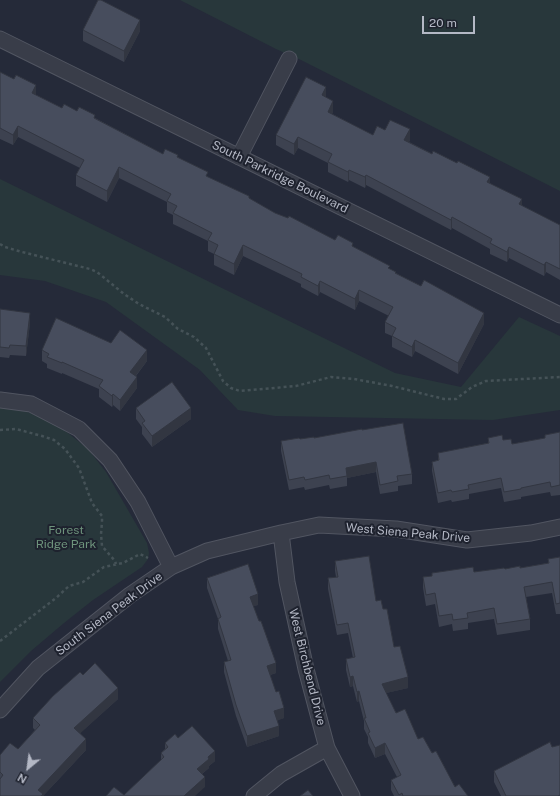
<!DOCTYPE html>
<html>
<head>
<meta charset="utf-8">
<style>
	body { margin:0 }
	#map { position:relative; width:560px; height:796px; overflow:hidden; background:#252a39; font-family:"Public Sans",sans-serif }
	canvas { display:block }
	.north { position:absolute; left:8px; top:748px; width:40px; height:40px; -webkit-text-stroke:3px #1e222e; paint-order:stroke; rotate:209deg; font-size:11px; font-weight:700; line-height:16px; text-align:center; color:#b4b8c5 }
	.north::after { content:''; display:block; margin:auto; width:14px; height:18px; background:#b4b8c5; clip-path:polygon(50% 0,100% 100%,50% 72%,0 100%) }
	.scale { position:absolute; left:422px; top:16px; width:53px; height:18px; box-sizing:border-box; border:2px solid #b4b8c5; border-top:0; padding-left:5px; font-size:12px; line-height:14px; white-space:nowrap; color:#b4b8c5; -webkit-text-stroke:3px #1e222e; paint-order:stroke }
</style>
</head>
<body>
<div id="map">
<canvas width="560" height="796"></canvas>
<div class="north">N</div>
<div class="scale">20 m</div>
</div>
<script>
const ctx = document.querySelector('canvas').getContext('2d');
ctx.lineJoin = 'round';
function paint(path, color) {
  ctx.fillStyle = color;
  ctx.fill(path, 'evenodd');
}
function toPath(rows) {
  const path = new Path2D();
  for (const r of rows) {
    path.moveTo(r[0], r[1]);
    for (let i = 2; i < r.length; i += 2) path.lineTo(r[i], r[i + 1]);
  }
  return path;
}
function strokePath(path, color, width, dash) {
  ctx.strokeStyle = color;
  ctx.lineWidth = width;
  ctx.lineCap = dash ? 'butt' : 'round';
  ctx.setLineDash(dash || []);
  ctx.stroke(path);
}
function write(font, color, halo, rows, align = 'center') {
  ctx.font = font + ' "Public Sans",sans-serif';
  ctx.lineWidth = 4;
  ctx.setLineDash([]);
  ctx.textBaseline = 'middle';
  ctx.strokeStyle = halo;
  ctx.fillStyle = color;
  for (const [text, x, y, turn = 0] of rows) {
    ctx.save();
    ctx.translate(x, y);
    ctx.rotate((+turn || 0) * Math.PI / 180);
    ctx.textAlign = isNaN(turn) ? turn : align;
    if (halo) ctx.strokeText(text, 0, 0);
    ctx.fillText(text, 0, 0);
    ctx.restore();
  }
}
const green = toPath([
	[180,0,560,0,560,191,301,60,276,49],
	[0,179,395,373,461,387,519,317,560,336,560,410,493,420,275,416,238,410,200,370,106,302,45,281,0,275],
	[0,405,31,413,47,420,63,429,88,449,106,472,147,543,149,553,148,559,142,567,93,600,64,623,31,651,0,682]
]);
const path = toPath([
	[0,244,5,247,22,252,90,269,97,272,124,294,139,304,165,317,178,329,194,337,206,348,223,381,231,388,240,391,296,386,331,377,354,379,392,386,444,399,456,399,472,387,486,381,560,377],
	[0,430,16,429,42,436,54,440,65,449,79,468,92,503,102,516,102,522,101,534,102,546,115,561,116,564],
	[0,641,56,598,69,586,83,582,104,567,123,563,140,554,148,558]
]);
const minor = toPath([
	[0,39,560,315],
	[239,157,289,59],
	[0,400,31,404,79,429,110,460,138,502,171,567],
	[281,533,287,582,306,669,327,748,352,796],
	[0,710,38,668,130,595,171,567,207,551,281,533,319,525,396,529,467,540,531,533,560,527],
	[254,796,281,774,327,748]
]);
const wall = toPath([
	[83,30,140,31,124,62,83,41],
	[0,72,36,95,62,108,77,111,95,118,163,154,178,157,208,177,275,213,335,240,353,247,390,269,396,273,484,324,458,374,415,351,412,357,392,347,392,336,385,333,385,322,389,316,359,301,355,310,320,292,318,296,301,287,301,284,243,256,234,275,214,265,214,254,208,251,208,241,173,224,173,215,167,212,167,202,119,178,107,202,76,186,76,175,80,168,18,137,13,145,0,139],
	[326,97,333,112,332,114,373,135,385,130,410,140,409,142,490,183,522,206,560,225,560,280,546,272,544,276,509,258,507,262,490,254,490,249,452,228,451,230,366,185,365,188,349,180,348,182,328,172,328,163,298,148,294,155,276,145,276,135],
	[0,309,30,323,26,356,10,355,9,358,0,357],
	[42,350,147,361,136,376,137,388,120,411,113,405,112,407,99,397,99,389,62,373,62,374,47,368,47,364,42,361],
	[136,408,191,419,152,447,142,434,142,427,136,419],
	[362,430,412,474,412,484,398,486,398,491,380,494,376,472,347,478,347,486,330,489,329,485,305,490,304,487,289,490,281,451,281,441,314,438],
	[560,432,560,495,551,496,550,492,521,497,521,499,504,502,501,488,469,494,469,499,452,502,451,500,438,503,432,471,432,462,438,460,438,453,488,443,488,438,503,440,512,444,545,438,545,435],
	[560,557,560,614,556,614,552,593,526,597,530,619,530,630,497,635,494,619,468,623,468,629,453,631,452,624,439,627,435,604,426,606,423,588,423,577,432,576,432,573,474,572,505,569,520,568,548,563,548,559],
	[335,561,376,601,383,609,394,647,408,688,386,693,396,713,418,739,432,753,455,787,468,796,394,796,391,790,391,780,397,777,385,754,375,758,368,743,368,737,364,729,364,721,359,701,357,702,353,686,350,687,346,670,346,659,353,658,348,633,337,635,328,589,328,578,336,577,335,571],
	[207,578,258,605,253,606,276,673,270,675,284,718,277,720,279,736,247,747,236,716,224,672,224,662,228,661,218,629,218,619,207,588],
	[83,675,118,699,80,733,86,750,43,796,0,796,0,755,18,749,35,730,33,728,33,718],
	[178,738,215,761,209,766,209,768,202,774,205,787,124,795,161,760,161,753,165,749,165,743],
	[552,747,560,796,501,796,494,782,494,771]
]);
const shadedWall = toPath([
	[140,20,140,31,124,62,124,51],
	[36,85,36,96,32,93],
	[326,87,326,98,322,95],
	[333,101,333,112,328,123,328,112],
	[18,126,18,137,13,145,13,135],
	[410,129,410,140,404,151,404,140],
	[298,137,298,148,294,155,294,144],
	[119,167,119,178,107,202,107,191],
	[349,170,349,180,348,182,348,172],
	[366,175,366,185,365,188,365,177],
	[490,177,490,187,487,182],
	[522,199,522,210,519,204],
	[452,217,452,228,451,230,451,220],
	[243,245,243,256,234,275,234,264],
	[509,247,509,258,507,262,507,252],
	[546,262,546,272,544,276,544,265],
	[320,281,320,292,318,296,318,286],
	[359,290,359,301,355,310,355,299],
	[30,313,30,323,26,356,26,346],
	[484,313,484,324,458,374,458,363],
	[415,340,415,351,412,357,412,347],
	[147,350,147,361,130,383,130,372],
	[137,377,137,388,120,411,120,400],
	[113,394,113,405,112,407,112,396],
	[191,408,191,419,152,447,152,436],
	[376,462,376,472,347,478,346,468],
	[258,594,258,605,250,607,250,597],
	[276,663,276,673,267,676,267,666],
	[353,676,353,686,350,687,350,677],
	[408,677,408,688,382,694,382,684],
	[118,688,118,699,74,739,74,728],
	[359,691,359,701,357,702,357,692],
	[284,708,284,718,274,722,274,711],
	[279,726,279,736,247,747,247,736],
	[86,739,86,750,43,796,38,796,38,790],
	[385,743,385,754,375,758,375,748],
	[215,751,215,761,209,766,209,768,197,778,197,769,208,757],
	[205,777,205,787,195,796,184,796]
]);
const building = toPath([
	[98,0,101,0,140,20,124,51,83,30,98,0],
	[0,72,14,79,16,75,36,85,32,93,62,108,64,104,77,111,79,107,95,115,94,118,163,154,165,149,178,155,177,157,208,172,206,176,249,196,249,198,275,213,288,218,289,216,335,240,338,235,353,243,352,246,390,266,388,268,396,272,395,273,421,286,424,280,484,313,458,363,415,340,412,347,392,336,396,328,385,322,393,307,359,290,355,299,320,281,318,286,301,277,302,274,243,245,234,264,214,254,218,245,208,240,212,233,173,213,177,206,167,201,171,194,119,167,107,191,76,175,84,160,18,126,13,135,0,128,0,72],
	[306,77,326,87,322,95,333,101,328,112,373,135,377,126,385,130,390,120,410,129,404,140,432,154,433,151,457,163,458,161,490,177,487,182,522,199,519,204,560,225,560,269,546,262,544,265,509,247,507,252,490,243,492,239,452,217,451,220,366,175,365,177,349,170,348,172,328,162,332,154,298,137,294,144,276,135,306,77],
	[0,309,30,313,26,346,10,345,9,348,0,347,0,309],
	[56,318,111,343,120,330,147,350,130,372,137,377,120,400,113,394,112,396,99,386,103,380,62,362,62,363,47,357,49,354,42,350,56,318],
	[172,382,191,408,152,436,142,423,145,421,136,408,172,382],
	[403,423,412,474,397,476,398,481,380,485,376,462,346,468,347,476,330,479,329,475,305,480,304,477,289,480,281,441,299,438,300,439,314,437,314,438,362,429,362,430,403,423],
	[560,432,560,485,551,487,550,482,521,488,521,489,504,492,501,478,468,485,469,489,452,492,451,490,438,493,432,462,439,460,438,453,489,443,488,438,502,435,503,440,511,439,512,444,545,438,545,435,560,432],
	[369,556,376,601,381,600,383,609,387,609,394,647,400,646,408,677,382,684,396,713,405,709,418,739,423,737,432,753,436,751,455,787,459,784,468,796,403,796,402,793,399,795,391,780,401,775,385,743,375,748,368,733,370,732,364,718,366,718,359,691,357,692,353,676,350,677,346,659,355,657,348,623,337,625,328,578,338,577,335,561,369,556],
	[560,557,560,603,556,604,552,582,524,587,530,619,497,624,494,608,467,613,468,618,453,620,452,614,439,616,435,593,426,595,423,577,432,576,432,573,473,567,474,572,504,568,505,569,520,566,520,568,549,563,548,559,560,557],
	[248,564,258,594,250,597,259,621,261,621,276,663,267,666,276,692,279,691,284,708,274,711,279,726,247,736,236,705,224,662,231,660,218,619,221,617,207,578,248,564],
	[95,663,118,688,74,728,86,739,38,790,43,794,41,796,0,796,0,779,3,775,0,772,0,755,10,743,18,749,40,725,33,718,53,696,80,672,83,675,95,663],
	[192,726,215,751,208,757,209,759,197,769,205,777,184,796,106,796,114,787,124,795,164,757,161,753,168,747,165,743,175,734,178,738,192,726],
	[550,742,552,747,560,745,560,795,558,796,506,796,494,771,550,742],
	[308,790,313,796,300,796,308,790]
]);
const streetNames = [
	["South Parkridge Boulevard",280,177,26],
	["West Siena Peak Drive",408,533,5],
	["South Siena Peak Drive",109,614,-37],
	["West Birchbend Drive",307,667,76]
];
const parkNames = [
	["Forest",66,530],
	["Ridge Park",66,544]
];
paint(green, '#28373b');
strokePath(minor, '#515561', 17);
strokePath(path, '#455257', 2.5, [3, 3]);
strokePath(minor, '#393d49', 15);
paint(wall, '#3d4250');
paint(shadedWall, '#323641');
paint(building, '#474d5d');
strokePath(building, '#323641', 1);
write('12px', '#b4b8c5', '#1e222e', streetNames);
write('12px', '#6e937c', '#1e222e', parkNames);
</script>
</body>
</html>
